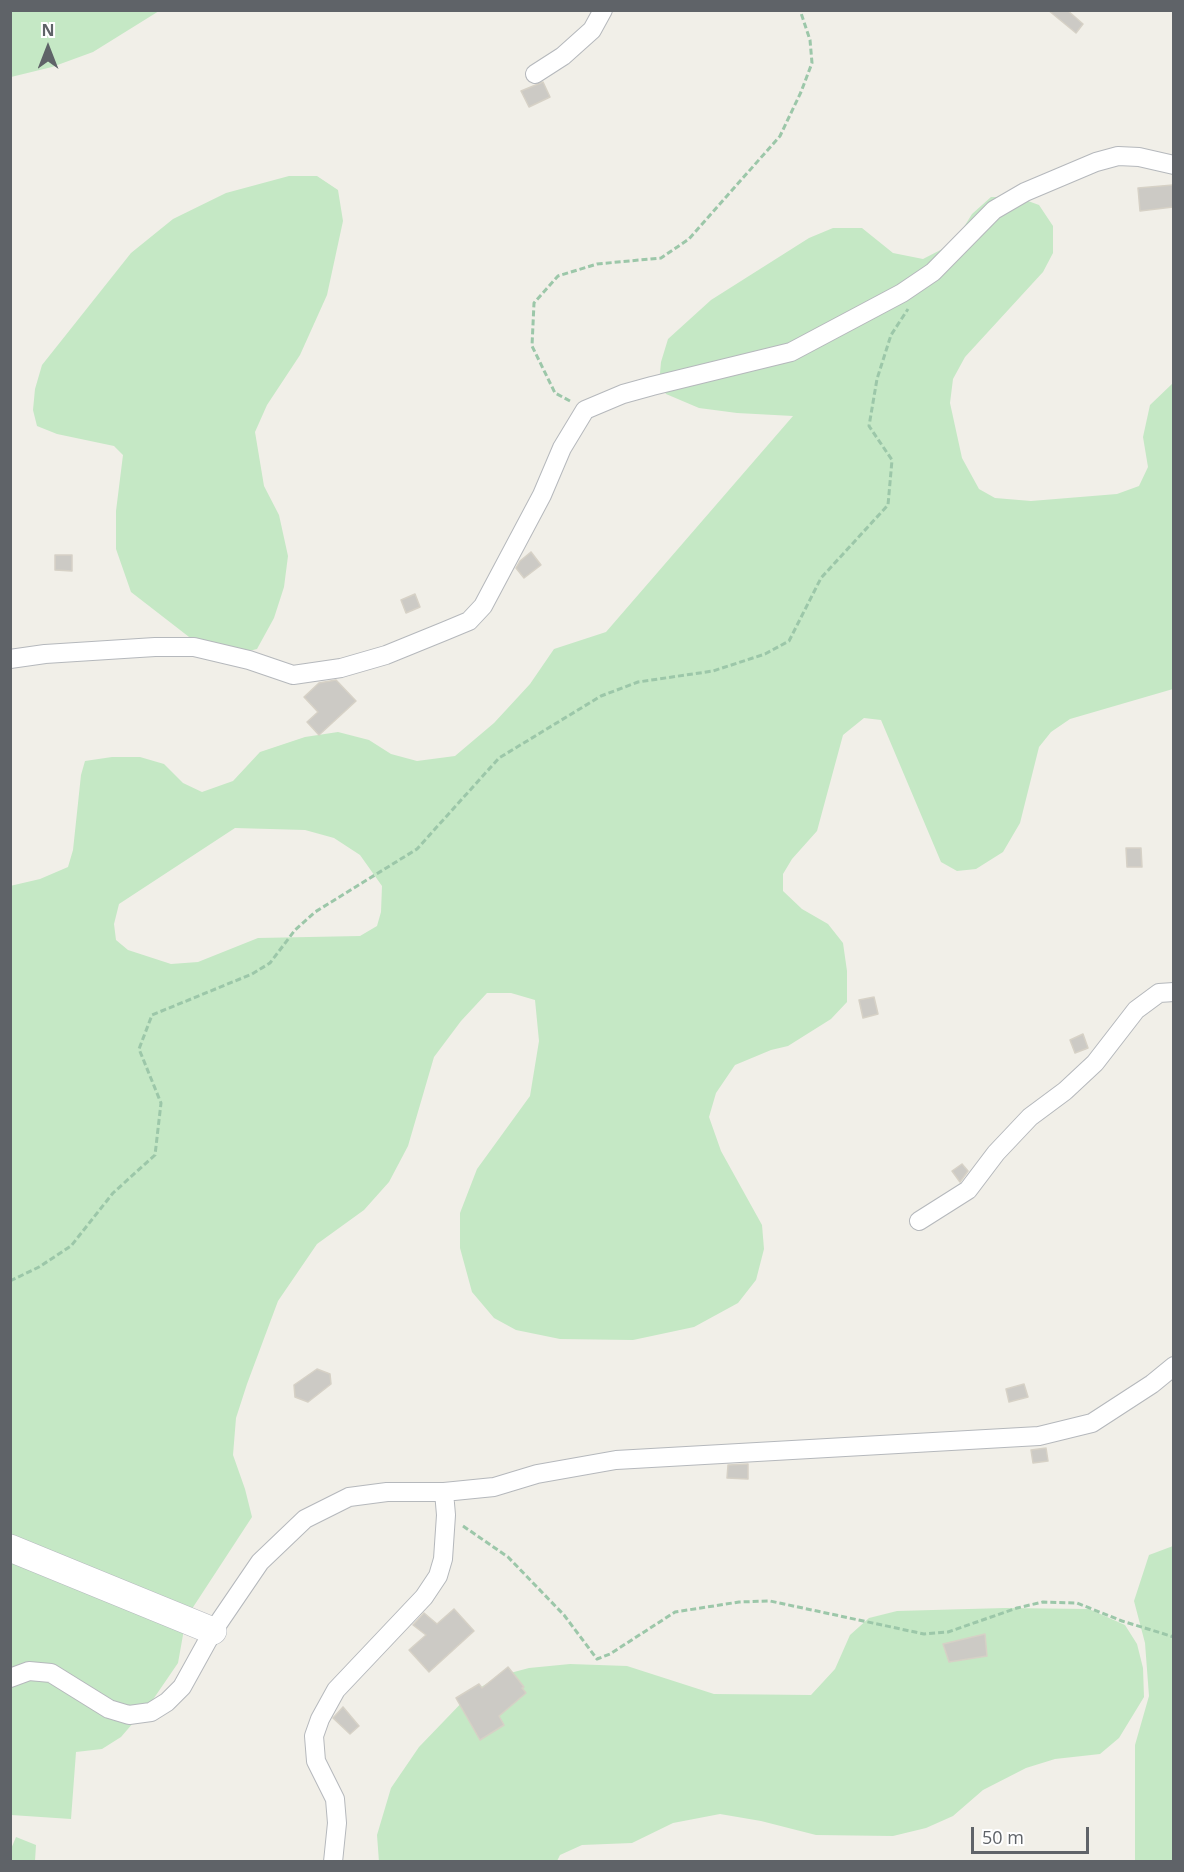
<!DOCTYPE html>
<html>
<head>
<meta charset="utf-8">
<style>
	body { margin:0 }
	#map { position:relative; width:1184px; height:1872px; overflow:hidden; background:#f1efe8; font-family:"Open Sans",sans-serif }
	canvas { display:block }
	.frame { position:absolute; inset:0; border:12px solid #5f6368; pointer-events:none }
	.north { position:absolute; left:18px; top:18px; width:60px; height:60px; -webkit-text-stroke:4px #fff; paint-order:stroke; rotate:0deg; font-size:16px; font-weight:700; line-height:24px; text-align:center; color:#5f6368 }
	.north::after { content:''; display:block; margin:auto; width:21px; height:27px; background:#5f6368; clip-path:polygon(50% 0,100% 100%,50% 72%,0 100%) }
	.scale { position:absolute; left:971px; top:1827px; width:118px; height:27px; box-sizing:border-box; border:3px solid #5f6368; border-top:0; padding-left:8px; font-size:18px; line-height:21px; white-space:nowrap; color:#5f6368; -webkit-text-stroke:4px #fff; paint-order:stroke }
</style>
</head>
<body>
<div id="map">
<canvas width="1184" height="1872"></canvas>
<div class="frame"></div>
<div class="north">N</div>
<div class="scale">50 m</div>
</div>
<script>
const ctx = document.querySelector('canvas').getContext('2d');
ctx.lineJoin = 'round';
function paint(path, color) {
  ctx.fillStyle = color;
  ctx.fill(path, 'evenodd');
}
function toPath(rows) {
  const path = new Path2D();
  for (const r of rows) {
    path.moveTo(r[0], r[1]);
    for (let i = 2; i < r.length; i += 2) path.lineTo(r[i], r[i + 1]);
  }
  return path;
}
function strokePath(path, color, width, dash) {
  ctx.strokeStyle = color;
  ctx.lineWidth = width;
  ctx.lineCap = dash ? 'butt' : 'round';
  ctx.setLineDash(dash || []);
  ctx.stroke(path);
}
const green = toPath([
	[10,11,11,10,159,11,93,52,52,67,11,77],
	[289,176,317,176,338,190,343,221,327,295,300,355,267,405,255,432,264,486,279,515,288,556,284,587,274,618,257,649,228,656,202,647,131,592,116,549,116,511,123,455,114,446,57,434,37,426,33,410,35,389,42,365,131,253,173,219,226,193],
	[991,197,1017,197,1039,205,1053,226,1053,253,1043,272,965,357,953,379,950,403,962,458,979,489,995,498,1031,501,1117,494,1139,486,1148,467,1143,437,1150,405,1173,383,1173,689,1070,719,1051,732,1039,747,1020,823,1003,852,976,869,957,871,941,862,881,720,864,718,843,735,817,831,792,859,783,874,783,891,802,909,828,924,843,943,847,971,847,1002,831,1019,788,1046,771,1050,735,1065,716,1093,709,1117,721,1151,762,1225,764,1249,756,1280,738,1303,694,1327,633,1340,560,1339,516,1330,494,1318,472,1292,460,1248,460,1213,477,1169,530,1096,539,1041,535,1000,511,993,487,993,461,1021,434,1057,408,1146,389,1182,364,1210,317,1244,278,1301,247,1384,236,1418,233,1455,245,1489,252,1517,186,1618,178,1663,152,1701,121,1737,102,1749,76,1752,71,1819,11,1815,10,886,40,879,68,867,73,850,81,775,85,761,112,757,140,757,164,764,183,783,202,792,233,781,260,752,305,737,338,732,369,740,391,754,417,761,455,756,494,723,530,684,554,649,606,632,793,416,737,413,699,408,666,394,659,384,661,362,668,339,711,300,809,238,833,228,862,228,893,253,923,259,954,243,972,214],
	[235,828,305,830,334,838,360,855,382,886,381,912,377,926,360,936,258,938,198,962,171,964,128,950,116,940,114,924,119,904],
	[1173,1546,1173,1861,1135,1861,1135,1745,1149,1696,1145,1643,1134,1601,1149,1555],
	[1005,1608,1089,1609,1125,1625,1137,1644,1143,1668,1144,1697,1119,1738,1100,1754,1055,1759,1026,1768,983,1790,953,1816,926,1828,893,1836,816,1835,761,1821,720,1814,673,1823,632,1843,582,1845,560,1855,557,1861,379,1862,377,1835,391,1788,419,1747,470,1694,499,1676,529,1668,570,1664,627,1666,714,1694,811,1695,835,1669,850,1635,869,1618,897,1611],
	[16,1837,36,1845,35,1861,11,1861,11,1849]
]);
const building = toPath([
	[1048,10,1067,10,1083,24,1076,33,1048,10],
	[543,82,550,97,529,107,521,91,543,82],
	[1173,185,1173,207,1140,211,1138,188,1173,185],
	[531,552,541,565,524,578,516,568,520,561,531,552],
	[55,555,72,555,72,571,55,570,55,555],
	[415,594,420,607,406,613,401,600,415,594],
	[336,680,356,701,319,735,307,722,318,712,304,697,319,683,336,680],
	[1126,848,1141,848,1142,867,1127,867,1126,848],
	[874,997,878,1014,863,1018,859,1000,874,997],
	[1083,1034,1088,1048,1075,1053,1070,1040,1083,1034],
	[962,1164,968,1171,960,1182,952,1171,962,1164],
	[317,1369,330,1374,331,1384,308,1402,295,1397,294,1385,317,1369],
	[1024,1384,1028,1397,1009,1402,1006,1389,1024,1384],
	[1046,1448,1048,1461,1033,1463,1031,1450,1046,1448],
	[748,1464,748,1479,727,1478,728,1465,748,1464],
	[454,1609,474,1631,429,1672,409,1650,426,1635,413,1625,424,1613,437,1624,454,1609],
	[985,1634,987,1656,949,1662,943,1644,985,1634],
	[508,1667,524,1687,522,1688,526,1693,499,1716,504,1725,480,1740,456,1698,479,1684,482,1688,508,1667],
	[343,1707,359,1726,350,1734,333,1718,343,1707]
]);
const path = toPath([
	[570,401,555,393,532,346,534,303,558,276,597,264,661,258,689,239,780,136,801,92,812,63,810,40,800,10],
	[10,1281,39,1267,71,1246,113,1193,155,1155,161,1103,139,1049,152,1015,252,974,270,963,295,930,315,912,417,849,499,758,601,696,638,682,713,671,765,654,789,641,821,578,888,505,892,460,869,426,877,379,891,335,908,309],
	[463,1526,508,1557,564,1615,597,1659,610,1654,675,1612,739,1602,770,1601,924,1634,948,1632,1017,1608,1043,1602,1077,1603,1122,1621,1174,1637]
]);
const street = toPath([
	[535,74,563,56,592,30,603,10],
	[10,659,45,654,155,647,194,647,249,660,293,675,341,668,386,655,445,631,469,621,483,606,542,495,562,448,585,410,623,394,652,386,791,352,902,293,933,272,994,210,1025,192,1096,162,1118,156,1139,157,1174,165],
	[919,1221,968,1190,996,1153,1030,1117,1065,1091,1095,1063,1136,1010,1159,993,1174,992],
	[10,1678,29,1671,51,1673,109,1709,129,1715,151,1712,167,1702,182,1687,213,1631,260,1562,305,1519,349,1497,387,1492,444,1492,494,1487,537,1474,616,1460,1039,1436,1092,1423,1152,1384,1174,1366],
	[333,1862,337,1823,335,1799,316,1761,314,1736,320,1719,336,1690,424,1597,438,1576,443,1559,446,1515,444,1492]
]);
const secondary = toPath([
	[10,1548,213,1631]
]);
paint(green, '#c5e8c5');
paint(building, '#cccac5');
strokePath(building, '#d6d1c6', 1.5);
strokePath(street, '#b5b8bc', 20);
strokePath(secondary, '#b6babf', 28);
strokePath(path, '#9cc7a9', 3, [6, 3]);
strokePath(street, '#fff', 18);
strokePath(secondary, '#fff', 27);
</script>
</body>
</html>
